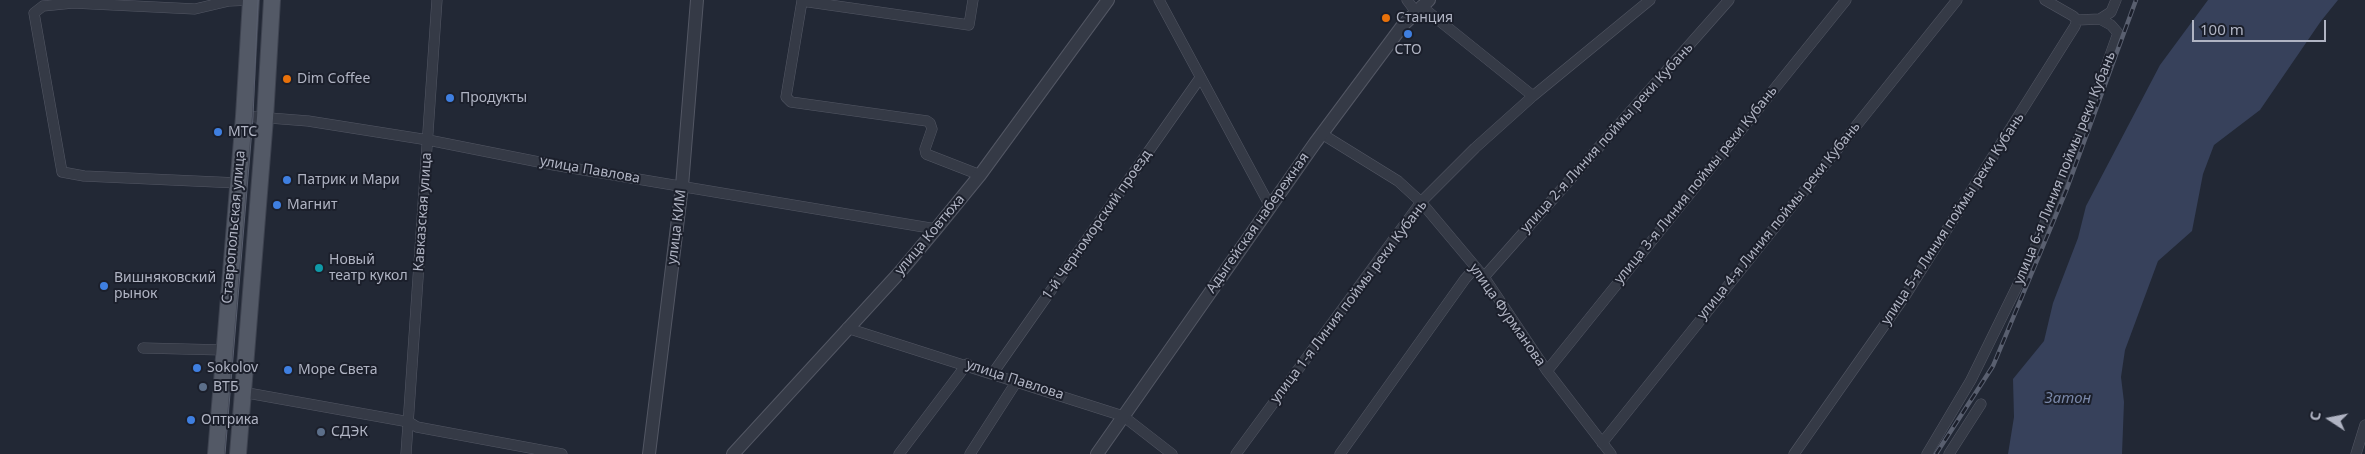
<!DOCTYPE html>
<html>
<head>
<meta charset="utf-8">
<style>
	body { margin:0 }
	#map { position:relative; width:2365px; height:454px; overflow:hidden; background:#222835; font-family:"Noto Sans",sans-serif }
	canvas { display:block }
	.north { position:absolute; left:2305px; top:394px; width:50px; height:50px; -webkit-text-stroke:4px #1b1f2b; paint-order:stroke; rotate:281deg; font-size:14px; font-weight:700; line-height:20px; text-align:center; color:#b0b4c3 }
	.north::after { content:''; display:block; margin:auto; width:18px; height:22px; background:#b0b4c3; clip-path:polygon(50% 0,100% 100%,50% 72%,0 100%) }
	.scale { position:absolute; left:2192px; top:20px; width:134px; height:22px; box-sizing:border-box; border:2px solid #b0b4c3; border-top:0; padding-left:6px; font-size:15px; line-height:18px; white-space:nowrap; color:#b0b4c3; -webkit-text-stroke:4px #1b1f2b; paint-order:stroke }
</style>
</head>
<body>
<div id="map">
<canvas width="2365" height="454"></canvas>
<div class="north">С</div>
<div class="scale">100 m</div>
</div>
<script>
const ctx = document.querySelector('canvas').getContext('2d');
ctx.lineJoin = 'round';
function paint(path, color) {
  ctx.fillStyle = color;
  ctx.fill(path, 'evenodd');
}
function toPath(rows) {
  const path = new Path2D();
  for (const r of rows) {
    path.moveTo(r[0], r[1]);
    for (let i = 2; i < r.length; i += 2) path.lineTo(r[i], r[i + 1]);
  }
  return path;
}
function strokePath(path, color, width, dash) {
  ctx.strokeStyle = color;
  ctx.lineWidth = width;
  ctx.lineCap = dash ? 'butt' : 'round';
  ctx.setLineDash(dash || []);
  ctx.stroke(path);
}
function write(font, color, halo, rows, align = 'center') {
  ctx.font = font + ' "Noto Sans",sans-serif';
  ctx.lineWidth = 4;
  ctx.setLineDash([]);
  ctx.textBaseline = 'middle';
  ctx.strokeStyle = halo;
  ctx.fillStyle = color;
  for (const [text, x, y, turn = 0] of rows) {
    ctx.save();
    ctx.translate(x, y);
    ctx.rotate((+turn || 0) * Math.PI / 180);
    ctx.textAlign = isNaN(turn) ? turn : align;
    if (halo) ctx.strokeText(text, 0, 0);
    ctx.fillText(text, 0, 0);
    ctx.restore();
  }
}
const water = toPath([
	[2208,0,2338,0,2321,21,2260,110,2214,145,2203,174,2192,231,2158,261,2125,350,2121,377,2124,402,2122,454,2008,454,2014,417,2013,379,2044,341,2053,303,2078,238,2086,206,2160,65]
]);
const minor = toPath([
	[973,0,969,25,802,1,786,97,791,102,927,121,930,123,932,129,925,149,926,154,980,175],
	[1159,0,1270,206],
	[1407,0,1416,12],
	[2045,0,2073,16,2077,20],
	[1421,6,1533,96],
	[2077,20,2100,19,2111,12,2116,0],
	[244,116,308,121,428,140,554,165,936,229],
	[1322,134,1398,181,1421,202,1484,277,1547,371,1611,454],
	[238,183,84,176,62,172,34,13,43,6,73,3,195,9,229,1,251,0],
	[1484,277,1729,0],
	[847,328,1123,416,1172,454],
	[143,348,224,350],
	[1547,371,1846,0],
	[993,373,1200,78],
	[242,392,409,422,417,427,562,454],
	[1602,443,1957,0],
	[406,454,437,0],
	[899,454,967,364],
	[970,454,1017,381],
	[1236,454,1421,202,1475,148,1533,96,1650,0],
	[1340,454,1465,279,1475,268],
	[1794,454,1905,296,2075,26,2077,20],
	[1927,454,1971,380,2031,258,2093,103,2118,33,2111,25,2100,19],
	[1949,454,1981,404],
	[2356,454,2365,425]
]);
const tertiary = toPath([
	[649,454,682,186,697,0],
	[733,454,900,272,936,229,980,175,1108,0],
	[1097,454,1315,143,1403,25,1429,0]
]);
const primary = toPath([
	[216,454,244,116,251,0],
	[238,454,265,118,272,0]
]);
const tram = toPath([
	[225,454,253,117,258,0]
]);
const rail = toPath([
	[1936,454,1993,366,2066,191,2136,0]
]);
const markers = [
	[1386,18,5,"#e8710a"],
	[1408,34,5,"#3f7fe0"],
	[287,79,5,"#e8710a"],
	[450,98,5,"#3f7fe0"],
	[218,132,5,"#3f7fe0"],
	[287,180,5,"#3f7fe0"],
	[277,205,5,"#3f7fe0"],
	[319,268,5,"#0f9aa8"],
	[104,286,5,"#3f7fe0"],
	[197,368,5,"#3f7fe0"],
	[288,370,5,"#3f7fe0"],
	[203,387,5,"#5c6f8a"],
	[191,420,5,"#3f7fe0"],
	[321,432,5,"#5c6f8a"]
];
const poiNames = [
	["Станция",1396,18],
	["СТО",1408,50,"center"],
	["Dim Coffee",297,79],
	["Продукты",460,98],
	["МТС",228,132],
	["Патрик и Мари",297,180],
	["Магнит",287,205],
	["Новый",329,260],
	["театр кукол",329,276],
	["Вишняковский",114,278],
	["рынок",114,294],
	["Sokolov",207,368],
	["Море Света",298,370],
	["ВТБ",213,387],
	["Оптрика",201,420],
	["СДЭК",331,432]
];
const streetNames = [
	["улица 2-я Линия поймы реки Кубань",1607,138,-48],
	["улица 6-я Линия поймы реки Кубань",2065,168,-68],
	["улица Павлова",590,170,10],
	["улица 3-я Линия поймы реки Кубань",1696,185,-51],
	["Кавказская улица",423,212,-86],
	["улица 5-я Линия поймы реки Кубань",1953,219,-57],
	["улица 4-я Линия поймы реки Кубань",1779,221,-51],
	["Адыгейская набережная",1258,223,-55],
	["1-й Черноморский проезд",1097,225,-55],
	["Ставропольская улица",234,227,-85],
	["улица КИМ",677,227,-83],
	["улица Ковтюха",930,235,-50],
	["улица 1-я Линия поймы реки Кубань",1349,302,-53],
	["улица Фурманова",1507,315,55],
	["улица Павлова",1015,380,18]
];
const waterNames = [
	["Затон",2068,399]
];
paint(water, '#37415b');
strokePath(minor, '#535764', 11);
strokePath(tertiary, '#535764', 14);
strokePath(primary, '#3e4350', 18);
strokePath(minor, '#353a46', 10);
strokePath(tertiary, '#353a46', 12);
strokePath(primary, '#535966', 16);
strokePath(tram, '#595f6f', 1);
strokePath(rail, '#595f6f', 4.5);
strokePath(rail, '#1b1f2b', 2.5, [8]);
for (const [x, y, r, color] of markers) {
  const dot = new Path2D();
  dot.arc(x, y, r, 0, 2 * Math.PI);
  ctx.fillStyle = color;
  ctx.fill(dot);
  strokePath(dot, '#1b1f2b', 2);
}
write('14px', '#b0b4c3', '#1b1f2b', poiNames, 'left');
write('14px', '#b0b4c3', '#1b1f2b', streetNames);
write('italic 15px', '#7a88a9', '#1b1f2b', waterNames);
</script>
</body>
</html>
